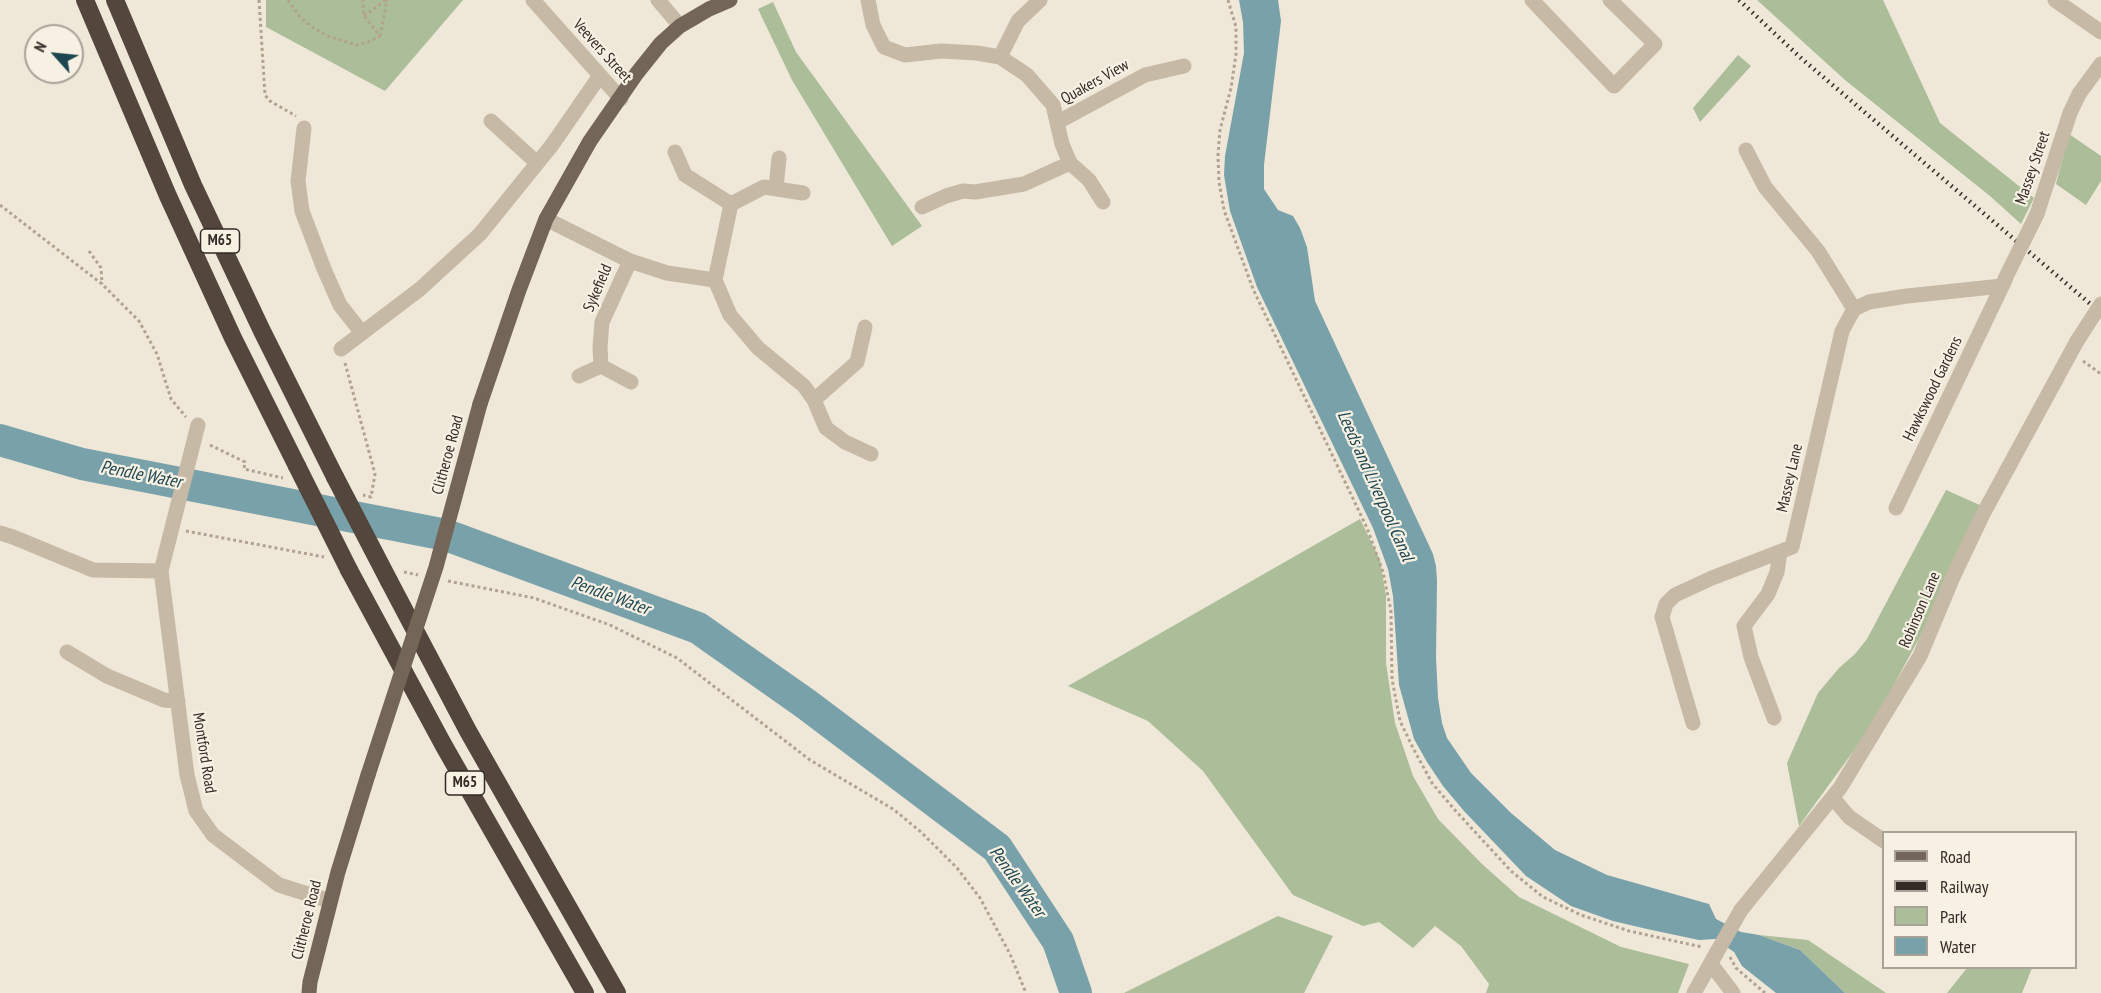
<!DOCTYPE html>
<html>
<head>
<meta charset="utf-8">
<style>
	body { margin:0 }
	#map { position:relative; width:2101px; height:993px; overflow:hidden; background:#efe7d8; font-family:"PT Sans Narrow",sans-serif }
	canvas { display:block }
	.legend { position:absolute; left:1882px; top:831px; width:195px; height:138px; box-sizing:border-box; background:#f7f1e4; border:2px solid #a8a298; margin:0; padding:8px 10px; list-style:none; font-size:18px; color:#322b26 }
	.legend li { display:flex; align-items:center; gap:12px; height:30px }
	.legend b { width:30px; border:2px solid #a8a298 }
	.north { position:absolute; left:24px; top:24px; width:60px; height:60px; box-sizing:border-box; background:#f7f1e4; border:2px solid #a8a298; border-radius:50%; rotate:297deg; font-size:16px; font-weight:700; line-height:24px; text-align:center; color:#322b26 }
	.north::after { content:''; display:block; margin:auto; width:21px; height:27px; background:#1e4650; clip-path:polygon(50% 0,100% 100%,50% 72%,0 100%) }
</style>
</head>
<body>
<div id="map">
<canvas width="2101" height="993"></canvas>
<ul class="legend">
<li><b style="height:8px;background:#736558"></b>Road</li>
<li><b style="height:8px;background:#322b26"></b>Railway</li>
<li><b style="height:16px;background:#abbd99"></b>Park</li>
<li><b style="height:16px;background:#79a1aa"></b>Water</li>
</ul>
<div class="north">N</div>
</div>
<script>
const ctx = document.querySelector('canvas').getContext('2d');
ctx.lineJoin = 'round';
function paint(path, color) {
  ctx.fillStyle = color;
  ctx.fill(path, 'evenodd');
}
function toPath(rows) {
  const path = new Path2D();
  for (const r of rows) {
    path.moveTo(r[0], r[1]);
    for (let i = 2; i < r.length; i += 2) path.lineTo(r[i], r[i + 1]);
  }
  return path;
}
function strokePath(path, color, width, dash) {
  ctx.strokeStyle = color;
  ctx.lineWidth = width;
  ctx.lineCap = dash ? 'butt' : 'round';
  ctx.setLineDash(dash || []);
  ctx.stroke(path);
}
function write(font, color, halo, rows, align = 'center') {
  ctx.font = font + ' "PT Sans Narrow",sans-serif';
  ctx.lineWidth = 4.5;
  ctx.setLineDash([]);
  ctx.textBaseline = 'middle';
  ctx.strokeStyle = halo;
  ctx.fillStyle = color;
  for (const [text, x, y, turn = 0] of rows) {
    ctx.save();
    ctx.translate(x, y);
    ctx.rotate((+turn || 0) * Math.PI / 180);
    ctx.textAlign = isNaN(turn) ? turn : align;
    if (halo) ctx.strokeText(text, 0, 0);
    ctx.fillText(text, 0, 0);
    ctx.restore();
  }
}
const green = toPath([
	[266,0,463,0,385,91,266,27],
	[1757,0,1883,0,1940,123,2034,198,2021,224,1990,196,1845,80],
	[773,2,796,52,922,226,892,246,792,80,758,9],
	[1738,55,1751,66,1700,122,1693,108],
	[2069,134,2101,156,2101,181,2086,205,2056,184],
	[1946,490,1982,506,1922,633,1871,727,1799,826,1787,763,1818,693,1839,668,1855,654,1867,639],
	[1360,519,1380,560,1386,596,1386,663,1395,723,1413,776,1438,819,1482,864,1519,897,1621,947,1689,964,1678,993,1486,993,1489,984,1461,946,1435,926,1413,948,1379,922,1363,926,1293,895,1203,771,1148,721,1068,686],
	[1278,916,1333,936,1304,993,1124,993],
	[1759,935,1808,940,1886,993,1845,993,1800,950],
	[1967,968,2032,968,2022,993,1947,993]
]);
const water = toPath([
	[1239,0,1278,0,1281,21,1264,165,1264,189,1278,210,1293,216,1300,228,1307,247,1315,301,1433,554,1436,566,1437,581,1436,657,1438,698,1442,723,1447,738,1471,773,1511,813,1555,850,1607,875,1709,904,1716,919,1741,932,1759,935,1800,950,1845,993,1776,993,1742,966,1734,952,1715,939,1699,940,1647,929,1613,921,1571,906,1526,876,1464,811,1443,786,1427,762,1414,739,1399,685,1393,596,1388,569,1373,528,1257,287,1230,211,1224,175,1225,156,1244,53,1243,22]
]);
const river = toPath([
	[0,440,82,464,446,535,698,628,806,704,997,848,1058,941,1076,993]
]);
const path = toPath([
	[259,0,265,95,270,101,296,116],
	[288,0,300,17,312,27,327,36,357,45,368,42,380,36,364,16,363,0],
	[1228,0,1236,27,1236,54,1231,88,1220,130,1218,155,1219,182,1224,210,1253,289,1367,528,1383,572,1391,611,1392,679,1400,721,1413,748,1432,783,1454,809,1511,871,1543,897,1581,915,1629,931,1702,947],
	[364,16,386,0],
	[380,36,387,0],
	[0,205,102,284,139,321,157,354,171,399,186,417],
	[89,251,101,268,102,284],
	[2083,361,2101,374],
	[345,363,375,474,371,497,363,495],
	[210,445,245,462,244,469,283,478],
	[186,531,324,557],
	[404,572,418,575],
	[448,581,534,598,610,625,677,658,810,760,893,809,921,832,957,868,980,898,1010,954,1026,993],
	[1730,957,1736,968,1765,993]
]);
const minor = toPath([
	[533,0,621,99],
	[658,0,680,26],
	[868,0,873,25,884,47,905,55,941,51,977,53,1000,57,1027,75,1053,105,1062,144,1070,163,1089,180,1103,202],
	[1532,0,1614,86,1655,44,1610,0],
	[2055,0,2101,32],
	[1000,57,1018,21,1040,0],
	[491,121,537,163],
	[1058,122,1145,75,1184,66],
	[304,128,298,181,302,211,324,269,340,305,362,333],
	[1746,150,1765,187,1818,251,1854,309],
	[675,152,685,175,731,204],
	[776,188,779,158],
	[922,207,946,196,963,191,975,192,1024,184,1070,163],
	[2037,214,2070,113,2079,94,2101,64],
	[546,219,630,261,667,273,715,280,730,315,758,348,804,386,814,400,826,428,845,442,871,454],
	[715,280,731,204,764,187,803,193],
	[341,349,420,289,480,234,552,145,599,77],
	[601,366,631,382],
	[579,376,601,366,600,347,602,322,630,261],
	[814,400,857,362,865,327],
	[198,425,161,571,187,775,196,811,213,835,279,885,330,901],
	[1896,508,2005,280],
	[0,533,13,537,93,570,161,571],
	[67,652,107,676,164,700,178,701],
	[1774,718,1751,657,1744,626,1768,594,1777,572,1780,552],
	[1693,723,1662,617,1666,604,1675,595,1712,578,1792,547,1842,331,1854,309,1869,302,1907,296,2002,286],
	[1833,798,1849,817,1884,841],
	[1741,910,1840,788,1920,656,1953,577,1983,514,2077,341],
	[1711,964,1733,993],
	[1694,993,1717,952]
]);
const major = toPath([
	[480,404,519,290,546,219,590,141,637,73,661,43,680,26,709,9,730,0],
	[309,993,310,982,338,872,368,775]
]);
const highway = toPath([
	[85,0,168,196,233,338,297,466],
	[115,0,193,185,262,331,335,477],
	[349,570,444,746,585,993],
	[389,581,468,731,617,993]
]);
const rail = toPath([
	[1739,0,1802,59,2101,313]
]);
const minorBridge = toPath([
	[2005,279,2037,214],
	[2077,341,2101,304],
	[1717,952,1741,910]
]);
const majorBridge = toPath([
	[368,775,436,567,480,404]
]);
const highwayBridge = toPath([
	[297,466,349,570],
	[335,477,389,581]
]);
const shields = [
	[220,241,39],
	[465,783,39]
];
const shieldNames = [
	["M65",220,241],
	["M65",465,783]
];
const streetNames = [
	["Veevers Street",602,51,48],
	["Quakers View",1095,82,-29],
	["Massey Street",2033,168,-71],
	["Sykefield",598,288,-67],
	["Hawkswood Gardens",1933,389,-64],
	["Clitheroe Road",448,455,-75],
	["Massey Lane",1790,478,-77],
	["Robinson Lane",1920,610,-67],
	["Montford Road",204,753,81],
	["Clitheroe Road",307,920,-76]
];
const waterNames = [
	["Pendle Water",141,475,11],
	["Leeds and Liverpool Canal",1375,486,66],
	["Pendle Water",610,596,20],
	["Pendle Water",1017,882,54]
];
paint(green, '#abbd99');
paint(water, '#79a1aa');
strokePath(river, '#79a1aa', 32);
strokePath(path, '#b1a38f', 3, [3, 3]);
strokePath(minor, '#c6b9a5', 15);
strokePath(major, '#736558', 15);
strokePath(highway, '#53473d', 18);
strokePath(rail, '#322b26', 4.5, [1.5, 4.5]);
strokePath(minorBridge, '#c6b9a5', 15);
strokePath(majorBridge, '#736558', 15);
strokePath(highwayBridge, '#53473d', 18);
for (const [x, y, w] of shields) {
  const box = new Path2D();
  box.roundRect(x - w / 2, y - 12, w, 24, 4.5);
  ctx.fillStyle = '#f7f1e4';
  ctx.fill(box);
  strokePath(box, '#322b26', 1.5);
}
write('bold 15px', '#322b26', null, shieldNames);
write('16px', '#322b26', '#f7f1e4', streetNames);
write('italic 18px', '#1e4650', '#f7f1e4', waterNames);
</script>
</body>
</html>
